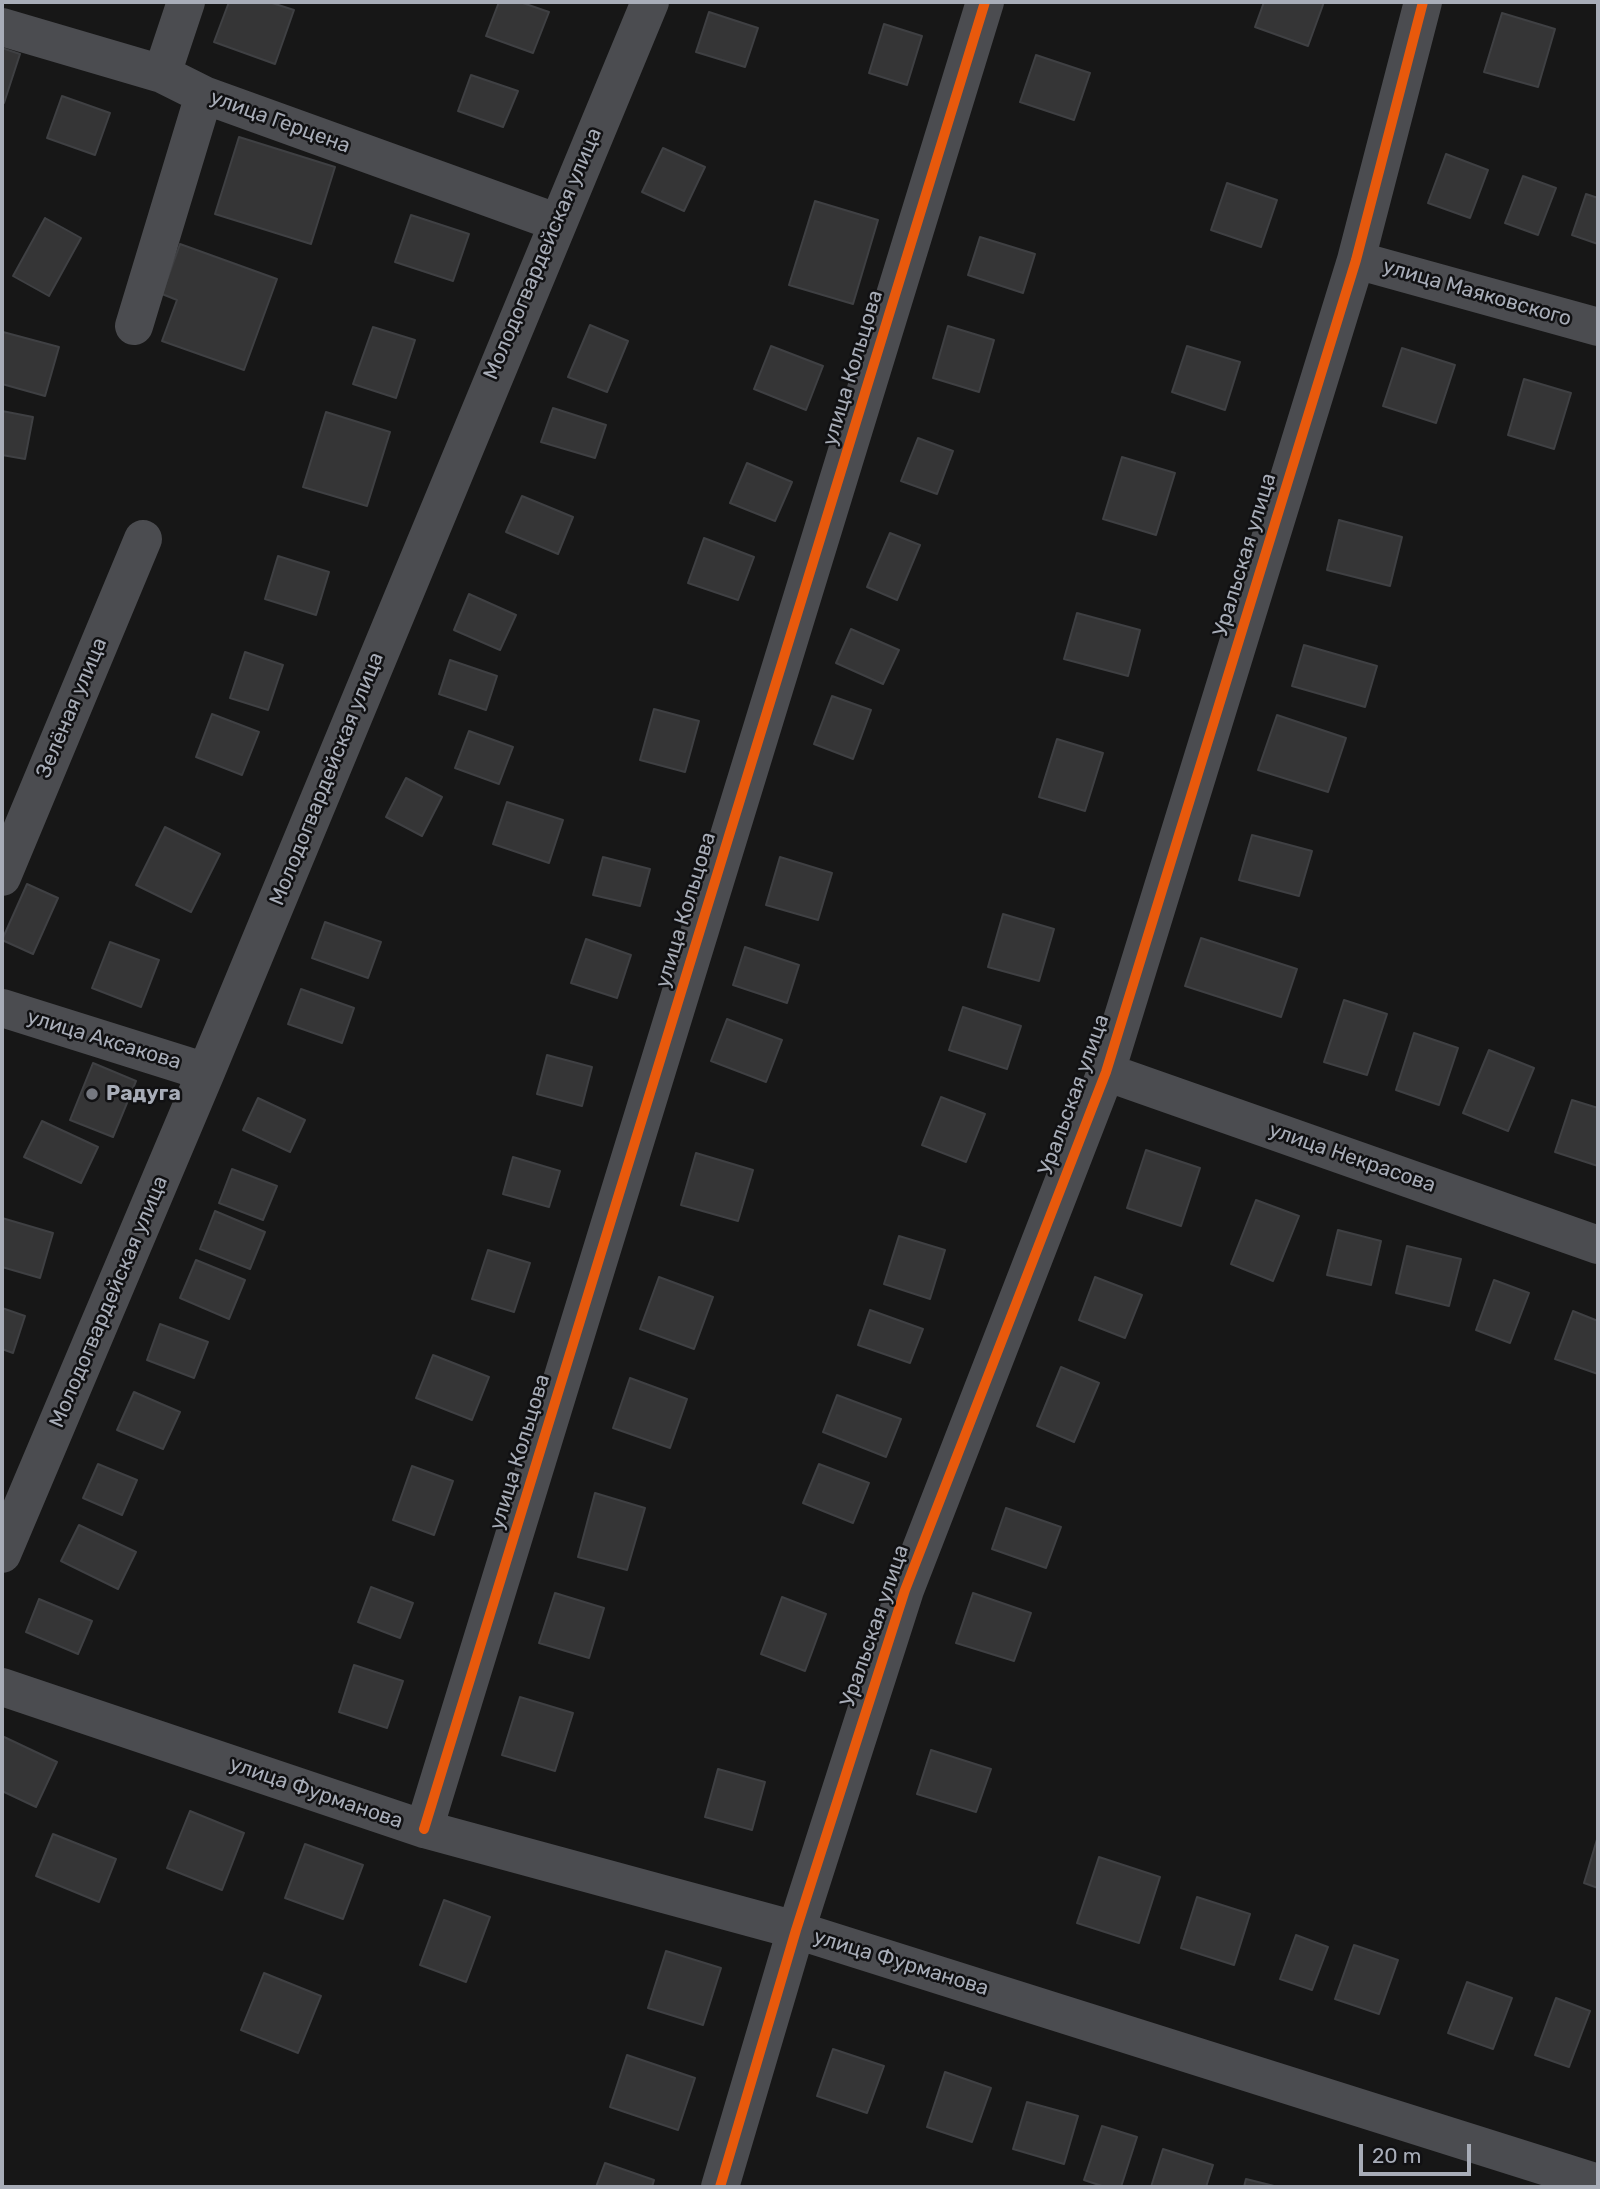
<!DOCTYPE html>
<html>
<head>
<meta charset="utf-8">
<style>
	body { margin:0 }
	#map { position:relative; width:1600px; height:2189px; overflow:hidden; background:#171717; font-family:Rubik,sans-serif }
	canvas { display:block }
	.frame { position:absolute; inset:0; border:4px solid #a8adb8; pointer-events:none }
	.scale { position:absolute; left:1359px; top:2144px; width:112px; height:32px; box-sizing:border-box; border:4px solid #a8adb8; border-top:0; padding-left:9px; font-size:21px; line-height:24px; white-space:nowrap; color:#a8adb8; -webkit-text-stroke:5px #111113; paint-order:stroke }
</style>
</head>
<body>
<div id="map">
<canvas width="1600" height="2189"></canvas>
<div class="frame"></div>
<div class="scale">20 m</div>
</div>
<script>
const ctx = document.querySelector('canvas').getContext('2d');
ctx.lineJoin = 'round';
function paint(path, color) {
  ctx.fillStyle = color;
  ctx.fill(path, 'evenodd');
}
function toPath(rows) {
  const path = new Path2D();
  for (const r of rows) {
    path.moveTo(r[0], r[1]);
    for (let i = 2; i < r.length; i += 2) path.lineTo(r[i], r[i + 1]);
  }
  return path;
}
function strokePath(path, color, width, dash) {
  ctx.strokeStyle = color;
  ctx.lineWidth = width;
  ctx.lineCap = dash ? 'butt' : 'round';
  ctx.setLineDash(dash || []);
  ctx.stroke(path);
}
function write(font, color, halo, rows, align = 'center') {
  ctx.font = font + ' Rubik,sans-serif';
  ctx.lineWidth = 5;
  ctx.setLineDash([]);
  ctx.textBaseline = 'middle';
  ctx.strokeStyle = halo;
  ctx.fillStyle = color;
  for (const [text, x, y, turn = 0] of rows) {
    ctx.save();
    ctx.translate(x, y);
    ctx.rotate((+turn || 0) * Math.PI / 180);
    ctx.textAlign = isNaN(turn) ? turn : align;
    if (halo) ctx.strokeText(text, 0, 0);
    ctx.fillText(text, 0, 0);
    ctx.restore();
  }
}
const building = toPath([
	[229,2,269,2,294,10,275,64,214,42,229,2],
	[499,2,520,2,549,12,533,53,486,36,499,2],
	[1264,2,1324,2,1308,46,1255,27,1264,2],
	[709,12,758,28,745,67,696,52,709,12],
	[1502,13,1555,29,1538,87,1484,72,1502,13],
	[884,24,922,36,907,85,869,73,884,24],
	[2,48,20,54,4,103,2,103,2,48],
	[1036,55,1090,73,1074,120,1020,102,1036,55],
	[471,75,518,91,503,127,458,111,471,75],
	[62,96,110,113,95,155,47,138,62,96],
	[239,137,335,167,311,244,215,214,239,137],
	[663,148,705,167,684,211,642,192,663,148],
	[1446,154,1488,170,1470,218,1428,203,1446,154],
	[1523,176,1556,188,1538,235,1505,223,1523,176],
	[1227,183,1277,200,1261,247,1211,230,1227,183],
	[1586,194,1598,198,1598,244,1572,235,1586,194],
	[815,201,878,220,853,304,789,285,815,201],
	[411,215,469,234,453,281,395,262,411,215],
	[45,218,81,238,49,296,13,276,45,218],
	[980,237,1035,254,1023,293,968,275,980,237],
	[180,244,277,279,244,370,162,341,177,300,162,294,180,244],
	[590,325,628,341,607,392,568,377,590,325],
	[948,326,994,340,979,392,933,378,948,326],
	[373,327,415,340,396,398,353,384,373,327],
	[3,332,59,347,45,396,2,384,3,332],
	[771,346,823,366,806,410,754,389,771,346],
	[1187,346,1240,362,1225,410,1172,392,1187,346],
	[1402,348,1455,365,1436,423,1383,406,1402,348],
	[1524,379,1571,393,1554,449,1508,435,1524,379],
	[553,408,606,425,595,458,541,442,553,408],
	[2,411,33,417,25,459,2,455,2,411],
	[326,412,390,432,367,506,303,487,326,412],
	[918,438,953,451,937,494,901,481,918,438],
	[1122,457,1175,473,1156,535,1103,519,1122,457],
	[747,463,792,482,775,521,730,503,747,463],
	[522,496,573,517,558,554,506,532,522,496],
	[1339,520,1402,537,1390,586,1327,570,1339,520],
	[890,533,920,545,897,600,867,587,890,533],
	[704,538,754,557,738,600,688,583,704,538],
	[278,556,329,572,316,615,265,599,278,556],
	[469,594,516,615,500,650,454,630,469,594],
	[1077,613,1140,630,1128,676,1064,659,1077,613],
	[851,629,899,650,883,684,836,663,851,629],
	[1304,645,1377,666,1365,707,1292,686,1304,645],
	[245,652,283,665,268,710,230,698,245,652],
	[450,660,497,676,486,710,439,694,450,660],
	[832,696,871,710,853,759,814,744,832,696],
	[654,709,699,721,685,772,640,760,654,709],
	[212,714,259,732,242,775,196,757,212,714],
	[1277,715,1346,738,1328,792,1258,770,1277,715],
	[469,731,513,747,499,784,455,768,469,731],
	[1057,739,1103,753,1085,811,1039,797,1057,739],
	[406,778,442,797,422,836,386,817,406,778],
	[507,802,563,820,549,863,493,844,507,802],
	[165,827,220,854,191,912,136,885,165,827],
	[1252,835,1312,851,1299,896,1239,880,1252,835],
	[603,857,650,869,640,906,593,895,603,857],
	[780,857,832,873,818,920,766,905,780,857],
	[27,884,58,898,33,954,2,940,27,884],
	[1003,914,1054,929,1039,981,988,967,1003,914],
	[325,922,381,942,368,978,312,958,325,922],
	[1201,938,1297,969,1281,1017,1185,986,1201,938],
	[586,939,631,955,617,998,571,983,586,939],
	[110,942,159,960,141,1007,92,988,110,942],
	[745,947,799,965,787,1003,733,985,745,947],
	[301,989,354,1008,342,1043,288,1024,301,989],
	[1344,1000,1387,1014,1367,1075,1324,1062,1344,1000],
	[963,1007,1021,1026,1007,1069,949,1050,963,1007],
	[727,1019,782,1040,766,1082,711,1061,727,1019],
	[1414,1033,1458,1048,1439,1105,1396,1090,1414,1033],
	[1489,1050,1534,1068,1508,1131,1463,1113,1489,1050],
	[547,1055,592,1067,582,1106,537,1094,547,1055],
	[93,1063,136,1081,113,1137,70,1120,93,1063],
	[941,1097,985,1114,966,1162,922,1145,941,1097],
	[258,1098,305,1120,290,1152,243,1130,258,1098],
	[1572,1100,1598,1108,1598,1166,1555,1152,1572,1100],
	[42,1121,98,1147,81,1183,24,1157,42,1121],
	[1146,1150,1200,1168,1181,1226,1127,1208,1146,1150],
	[696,1153,753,1170,738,1221,681,1205,696,1153],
	[513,1157,560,1171,549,1207,503,1194,513,1157],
	[232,1169,277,1186,263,1220,219,1203,232,1169],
	[1256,1200,1299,1216,1273,1281,1231,1264,1256,1200],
	[215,1211,265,1232,250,1269,200,1249,215,1211],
	[2,1218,53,1233,40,1278,2,1267,2,1218],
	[1338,1230,1381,1241,1371,1285,1327,1275,1338,1230],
	[899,1236,945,1250,930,1299,884,1284,899,1236],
	[1407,1246,1461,1259,1449,1306,1396,1293,1407,1246],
	[488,1250,530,1263,514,1312,472,1299,488,1250],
	[196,1260,245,1280,229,1319,180,1298,196,1260],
	[659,1277,713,1297,694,1349,640,1329,659,1277],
	[1095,1277,1142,1295,1125,1338,1079,1320,1095,1277],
	[1494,1280,1529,1293,1510,1343,1476,1330,1494,1280],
	[2,1308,25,1316,13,1353,2,1349,2,1308],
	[870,1310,923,1329,910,1363,858,1345,870,1310],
	[1573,1311,1598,1321,1598,1374,1555,1359,1573,1311],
	[160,1324,208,1342,194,1378,147,1360,160,1324],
	[433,1355,489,1377,472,1420,416,1398,433,1355],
	[1061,1367,1099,1383,1074,1442,1037,1426,1061,1367],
	[630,1378,687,1399,670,1448,613,1428,630,1378],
	[134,1392,180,1412,163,1449,117,1430,134,1392],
	[837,1395,901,1419,886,1457,823,1432,837,1395],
	[98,1464,137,1480,122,1515,83,1498,98,1464],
	[819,1464,869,1483,853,1523,803,1503,819,1464],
	[412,1466,453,1481,434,1535,393,1520,412,1466],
	[595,1493,645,1508,627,1570,578,1557,595,1493],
	[1006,1508,1061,1527,1046,1568,992,1549,1006,1508],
	[79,1525,136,1552,118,1589,61,1561,79,1525],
	[371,1587,413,1603,400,1638,358,1622,371,1587],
	[555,1593,604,1608,589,1658,539,1643,555,1593],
	[973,1593,1031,1613,1014,1661,956,1643,973,1593],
	[782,1597,826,1614,805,1671,761,1654,782,1597],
	[39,1599,92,1621,78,1654,26,1632,39,1599],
	[354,1665,403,1681,387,1728,339,1712,354,1665],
	[520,1697,573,1713,555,1771,502,1755,520,1697],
	[2,1736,57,1762,36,1807,2,1791,2,1736],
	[931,1750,991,1769,976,1812,917,1794,931,1750],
	[718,1769,765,1782,752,1830,705,1817,718,1769],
	[190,1811,244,1833,222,1890,167,1868,190,1811],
	[53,1834,116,1859,99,1902,36,1876,53,1834],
	[1598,1836,1598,1888,1584,1883,1598,1836],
	[305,1844,363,1865,343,1919,285,1898,305,1844],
	[1099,1857,1160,1877,1139,1943,1077,1923,1099,1857],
	[1197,1897,1250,1914,1234,1965,1181,1948,1197,1897],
	[444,1900,490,1917,466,1982,420,1965,444,1900],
	[1296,1935,1328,1947,1312,1990,1280,1979,1296,1935],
	[1354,1945,1398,1960,1379,2014,1335,1999,1354,1945],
	[666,1951,721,1968,703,2025,648,2008,666,1951],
	[264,1973,321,1996,298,2053,241,2030,264,1973],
	[1467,1982,1512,1998,1493,2049,1448,2033,1467,1982],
	[1556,1998,1590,2011,1569,2067,1535,2055,1556,1998],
	[833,2049,884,2066,867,2113,817,2096,833,2049],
	[627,2055,695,2078,678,2130,610,2107,627,2055],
	[945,2072,991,2088,972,2142,927,2127,945,2072],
	[1027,2102,1078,2116,1064,2164,1013,2149,1027,2102],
	[1102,2126,1137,2137,1121,2187,1105,2187,1084,2180,1102,2126],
	[1163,2149,1213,2165,1206,2187,1151,2187,1163,2149],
	[605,2163,654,2180,652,2187,596,2187,605,2163],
	[1246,2179,1278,2187,1244,2187,1246,2179]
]);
const street = toPath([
	[2,27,162,74,204,95,556,222],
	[162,74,186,2],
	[1356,260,1598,327],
	[134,326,204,95],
	[2,877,143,539],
	[2,1008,206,1072],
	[1106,1072,1598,1245],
	[2,1554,206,1072,650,2],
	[2,1687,424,1829,796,1930,1598,2183],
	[424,1829,985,2],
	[720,2187,796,1930,905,1590,1106,1072,1356,260,1423,2]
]);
const cycleway = toPath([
	[424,1829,985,2],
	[720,2187,796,1930,905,1590,1106,1072,1356,260,1423,2]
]);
const markers = [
	[92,1094,7,"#757880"]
];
const streetNames = [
	["улица Герцена",280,122,20],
	["Молодогвардейская улица",543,254,-67],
	["улица Маяковского",1477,293,16],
	["улица Кольцова",853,368,-73],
	["Уральская улица",1245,555,-73],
	["Зелёная улица",72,708,-67],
	["Молодогвардейская улица",327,779,-68],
	["улица Кольцова",686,910,-73],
	["улица Аксакова",104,1040,17],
	["Уральская улица",1074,1095,-70],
	["улица Некрасова",1352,1158,19],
	["Молодогвардейская улица",109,1302,-67],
	["улица Кольцова",520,1452,-73],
	["Уральская улица",875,1626,-71],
	["улица Фурманова",316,1793,19],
	["улица Фурманова",901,1963,17]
];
const poiNames = [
	["Радуга",106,1094]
];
paint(building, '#353536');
strokePath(building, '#3f4043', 2);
strokePath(street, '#4b4c50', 38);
strokePath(cycleway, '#e8590c', 10);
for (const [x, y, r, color] of markers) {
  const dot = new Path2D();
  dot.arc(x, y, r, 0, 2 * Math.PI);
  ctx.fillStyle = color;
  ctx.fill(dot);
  strokePath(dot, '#111113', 2.5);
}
write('21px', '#a8adb8', '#111113', streetNames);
write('bold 21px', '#a8adb8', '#111113', poiNames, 'left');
</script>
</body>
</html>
